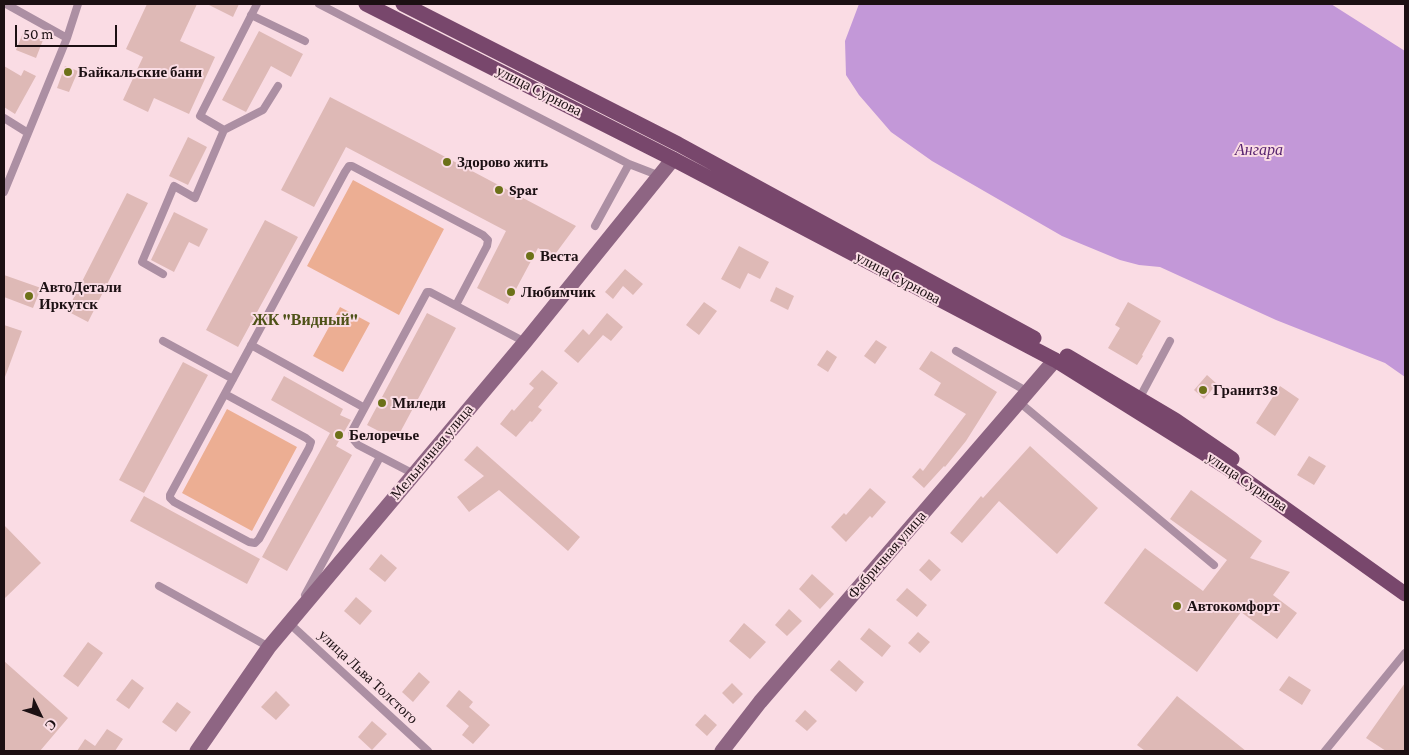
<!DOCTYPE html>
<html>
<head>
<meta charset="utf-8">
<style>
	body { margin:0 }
	#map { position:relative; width:1409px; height:755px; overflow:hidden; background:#fadce4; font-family:"Crimson Pro",serif }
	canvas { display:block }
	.frame { position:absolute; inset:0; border:5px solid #1c1013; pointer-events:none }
	.north { position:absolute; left:15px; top:690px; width:50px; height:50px; -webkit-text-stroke:4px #fadce4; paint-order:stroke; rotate:132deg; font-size:14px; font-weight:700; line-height:20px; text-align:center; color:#1c1013 }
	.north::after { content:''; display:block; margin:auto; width:18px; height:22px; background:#1c1013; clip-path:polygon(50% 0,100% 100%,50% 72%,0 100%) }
	.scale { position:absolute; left:15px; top:25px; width:102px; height:22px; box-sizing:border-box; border:2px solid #1c1013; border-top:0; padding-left:6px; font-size:15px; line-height:18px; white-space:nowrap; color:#1c1013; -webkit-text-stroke:4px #fadce4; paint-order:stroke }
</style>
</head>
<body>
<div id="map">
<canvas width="1409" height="755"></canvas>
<div class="frame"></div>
<div class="north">С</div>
<div class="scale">50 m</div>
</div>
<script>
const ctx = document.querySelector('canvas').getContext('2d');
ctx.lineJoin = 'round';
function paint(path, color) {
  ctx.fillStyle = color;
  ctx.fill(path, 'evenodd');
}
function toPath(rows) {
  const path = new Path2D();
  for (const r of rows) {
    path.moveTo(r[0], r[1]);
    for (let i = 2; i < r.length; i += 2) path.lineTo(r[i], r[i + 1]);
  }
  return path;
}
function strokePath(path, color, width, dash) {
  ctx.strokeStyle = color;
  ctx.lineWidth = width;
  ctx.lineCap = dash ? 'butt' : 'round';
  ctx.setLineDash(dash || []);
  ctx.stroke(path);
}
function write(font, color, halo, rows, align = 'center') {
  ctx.font = font + ' "Crimson Pro",serif';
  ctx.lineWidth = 4;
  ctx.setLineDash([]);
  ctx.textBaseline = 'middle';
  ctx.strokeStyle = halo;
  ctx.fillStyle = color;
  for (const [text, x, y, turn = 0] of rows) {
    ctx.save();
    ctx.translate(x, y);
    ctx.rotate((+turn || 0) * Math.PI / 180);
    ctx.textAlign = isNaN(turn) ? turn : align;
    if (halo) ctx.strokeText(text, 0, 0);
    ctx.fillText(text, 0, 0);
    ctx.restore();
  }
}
const green = toPath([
	[353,180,444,229,399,315,307,266],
	[340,307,370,323,343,372,313,356],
	[227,409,297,447,252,531,182,493]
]);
const water = toPath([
	[859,4,1331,4,1405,51,1405,377,1385,363,1276,320,1160,267,1139,265,1120,260,1062,236,932,161,891,132,859,95,846,75,845,41]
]);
const building = toPath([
	[147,4,197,4,180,41,215,57,189,114,154,98,148,112,123,100,143,57,126,49],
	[207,4,239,4,233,17],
	[259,31,303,54,291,77,271,66,246,112,222,100],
	[23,33,43,40,36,58,16,50],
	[4,66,21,76,24,70,36,76,15,114,4,107],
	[65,66,78,71,69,92,57,88],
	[330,97,419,143,576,226,553,257,538,248,508,304,477,288,506,231,346,147,314,207,281,190],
	[188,137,207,147,188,185,169,176],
	[127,193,148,203,88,322,67,311],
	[174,212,208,229,199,247,189,242,174,272,151,260],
	[265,220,298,237,238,347,206,330],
	[739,246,769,262,760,279,748,273,740,289,721,279],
	[625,269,643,284,633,295,623,286,613,299,605,292],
	[4,275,41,288,33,308,4,297],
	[776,287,794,296,788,310,770,301],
	[704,302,717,311,699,335,686,325],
	[1128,302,1161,321,1142,355,1143,356,1137,365,1108,348,1120,328,1115,325],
	[427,313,456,328,396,440,367,425],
	[607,313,623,327,611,341,603,335,578,363,564,351,583,329,589,335],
	[4,325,22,331,5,377,4,377],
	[876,340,887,347,875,364,864,356],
	[827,350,837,357,828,372,817,365],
	[931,351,997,392,966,441,945,467,944,466,924,488,912,477,920,468,923,471,966,414,934,395,941,383,919,369],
	[183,362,208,375,144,493,119,480],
	[542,370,558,383,538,407,542,410,532,422,530,421,516,437,500,424,512,409,514,411,534,388,529,384],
	[1207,375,1217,384,1204,399,1194,390],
	[284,376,343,409,340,415,351,420,336,446,352,455,287,571,262,557,330,433,271,400],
	[1280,386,1299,399,1275,436,1256,423],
	[477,446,580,537,568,551,499,490,469,512,457,497,484,476,464,460],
	[1030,446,1098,508,1057,554,999,501,962,543,950,533,981,496,983,498],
	[1309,456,1326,466,1314,485,1297,475],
	[870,488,886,502,872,518,870,516,846,542,831,527,844,513,846,515],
	[1191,490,1262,541,1250,558,1290,572,1273,595,1297,613,1277,639,1241,612,1197,672,1104,603,1145,548,1203,591,1227,560,1170,519],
	[144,496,260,559,247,584,130,521],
	[4,525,41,563,4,599],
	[381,554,397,568,385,582,369,569],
	[929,559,941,570,931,581,919,570],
	[812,574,834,594,820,609,799,589],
	[907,588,927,605,917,617,896,600],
	[356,597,372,611,360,625,344,611],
	[789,609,802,621,787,636,775,625],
	[744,623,766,642,750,659,729,641],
	[869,628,891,646,882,657,860,639],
	[918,632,930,642,920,653,908,643],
	[88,642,103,653,78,687,63,676],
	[839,660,864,682,856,692,830,670],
	[4,661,68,718,40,751,4,751],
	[419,672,430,682,413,702,402,692],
	[1289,676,1311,690,1302,705,1279,690],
	[132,679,144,688,129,709,116,700],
	[732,683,743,694,733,704,722,693],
	[1405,683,1405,751,1386,751,1366,738],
	[459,690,473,702,469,707,490,725,473,744,462,735,469,726,446,706],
	[276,691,290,705,276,720,261,707],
	[1177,696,1246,751,1145,751,1137,745],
	[177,702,191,712,176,732,162,722],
	[805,710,817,721,807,731,795,721],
	[705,714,717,725,707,736,695,725],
	[372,721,387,734,372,750,358,737],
	[107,729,123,739,115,751,77,751,85,739,95,746]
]);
const lane = toPath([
	[6,4,67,38],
	[319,4,629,164],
	[251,15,305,41],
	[4,118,28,133],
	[224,130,263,110,278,86],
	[4,192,67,38,78,4],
	[595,226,629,164,660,176],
	[163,274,142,262,174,186,195,198,224,130,200,116,257,4],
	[163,341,233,379],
	[251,345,363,407],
	[956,351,1028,392],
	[225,394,306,438,311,442,309,448,259,539,255,543,249,542,174,502,170,498,170,495,345,172,349,166,352,166,483,235,488,240,487,246,456,305],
	[1139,399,1170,341],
	[1019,402,1214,565],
	[414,474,358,445,353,439,352,431,427,292,430,292,525,342],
	[159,586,269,647],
	[305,595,380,457],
	[289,623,428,751],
	[1325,751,1405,653]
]);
const secondary = toPath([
	[197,751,269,647,525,342,673,159],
	[722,751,760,702,1055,360]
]);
const primary = toPath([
	[366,4,673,159,1055,360,1237,474,1405,594],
	[403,4,678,144,1034,338],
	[1067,356,1175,420,1232,459]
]);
const markers = [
	[68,72,5,"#6c7118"],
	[447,162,5,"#6c7118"],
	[499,190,5,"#6c7118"],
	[530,256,5,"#6c7118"],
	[511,292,5,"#6c7118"],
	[29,296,5,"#6c7118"],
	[1203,390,5,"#6c7118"],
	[382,403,5,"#6c7118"],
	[339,435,5,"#6c7118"],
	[1177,606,5,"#6c7118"]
];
const poiNames = [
	["Байкальские бани",78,72],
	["Здорово жить",457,162],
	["Spar",509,190],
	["Веста",540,256],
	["АвтоДетали",39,287],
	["Иркутск",39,304],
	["Любимчик",521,292],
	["Гранит38",1213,390],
	["Миледи",392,403],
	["Белоречье",349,435],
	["Автокомфорт",1187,606]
];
const streetNames = [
	["улица Сурнова",539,91,27],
	["улица Сурнова",898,278,28],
	["Мельничная улица",432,452,-50],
	["улица Сурнова",1247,482,34],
	["Фабричная улица",887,555,-49],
	["улица Льва Толстого",368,677,43]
];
const waterNames = [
	["Ангара",1259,150]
];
const neighbourhoodNames = [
	["ЖК \"Видный\"",305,320]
];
paint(green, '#ecae93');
paint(water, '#c398d8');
paint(building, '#deb9b6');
strokePath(lane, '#ac8fa3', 8);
strokePath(secondary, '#8e6583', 15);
strokePath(primary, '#78476c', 15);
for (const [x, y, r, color] of markers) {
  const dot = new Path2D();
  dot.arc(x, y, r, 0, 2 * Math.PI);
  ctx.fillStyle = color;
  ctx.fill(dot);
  strokePath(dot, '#fadce4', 2);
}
write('bold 15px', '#1c1013', '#fadce4', poiNames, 'left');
write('15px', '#1c1013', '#fadce4', streetNames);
write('italic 16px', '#592570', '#fadce4', waterNames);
write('bold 16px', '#4e5217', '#fadce4', neighbourhoodNames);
</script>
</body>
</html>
